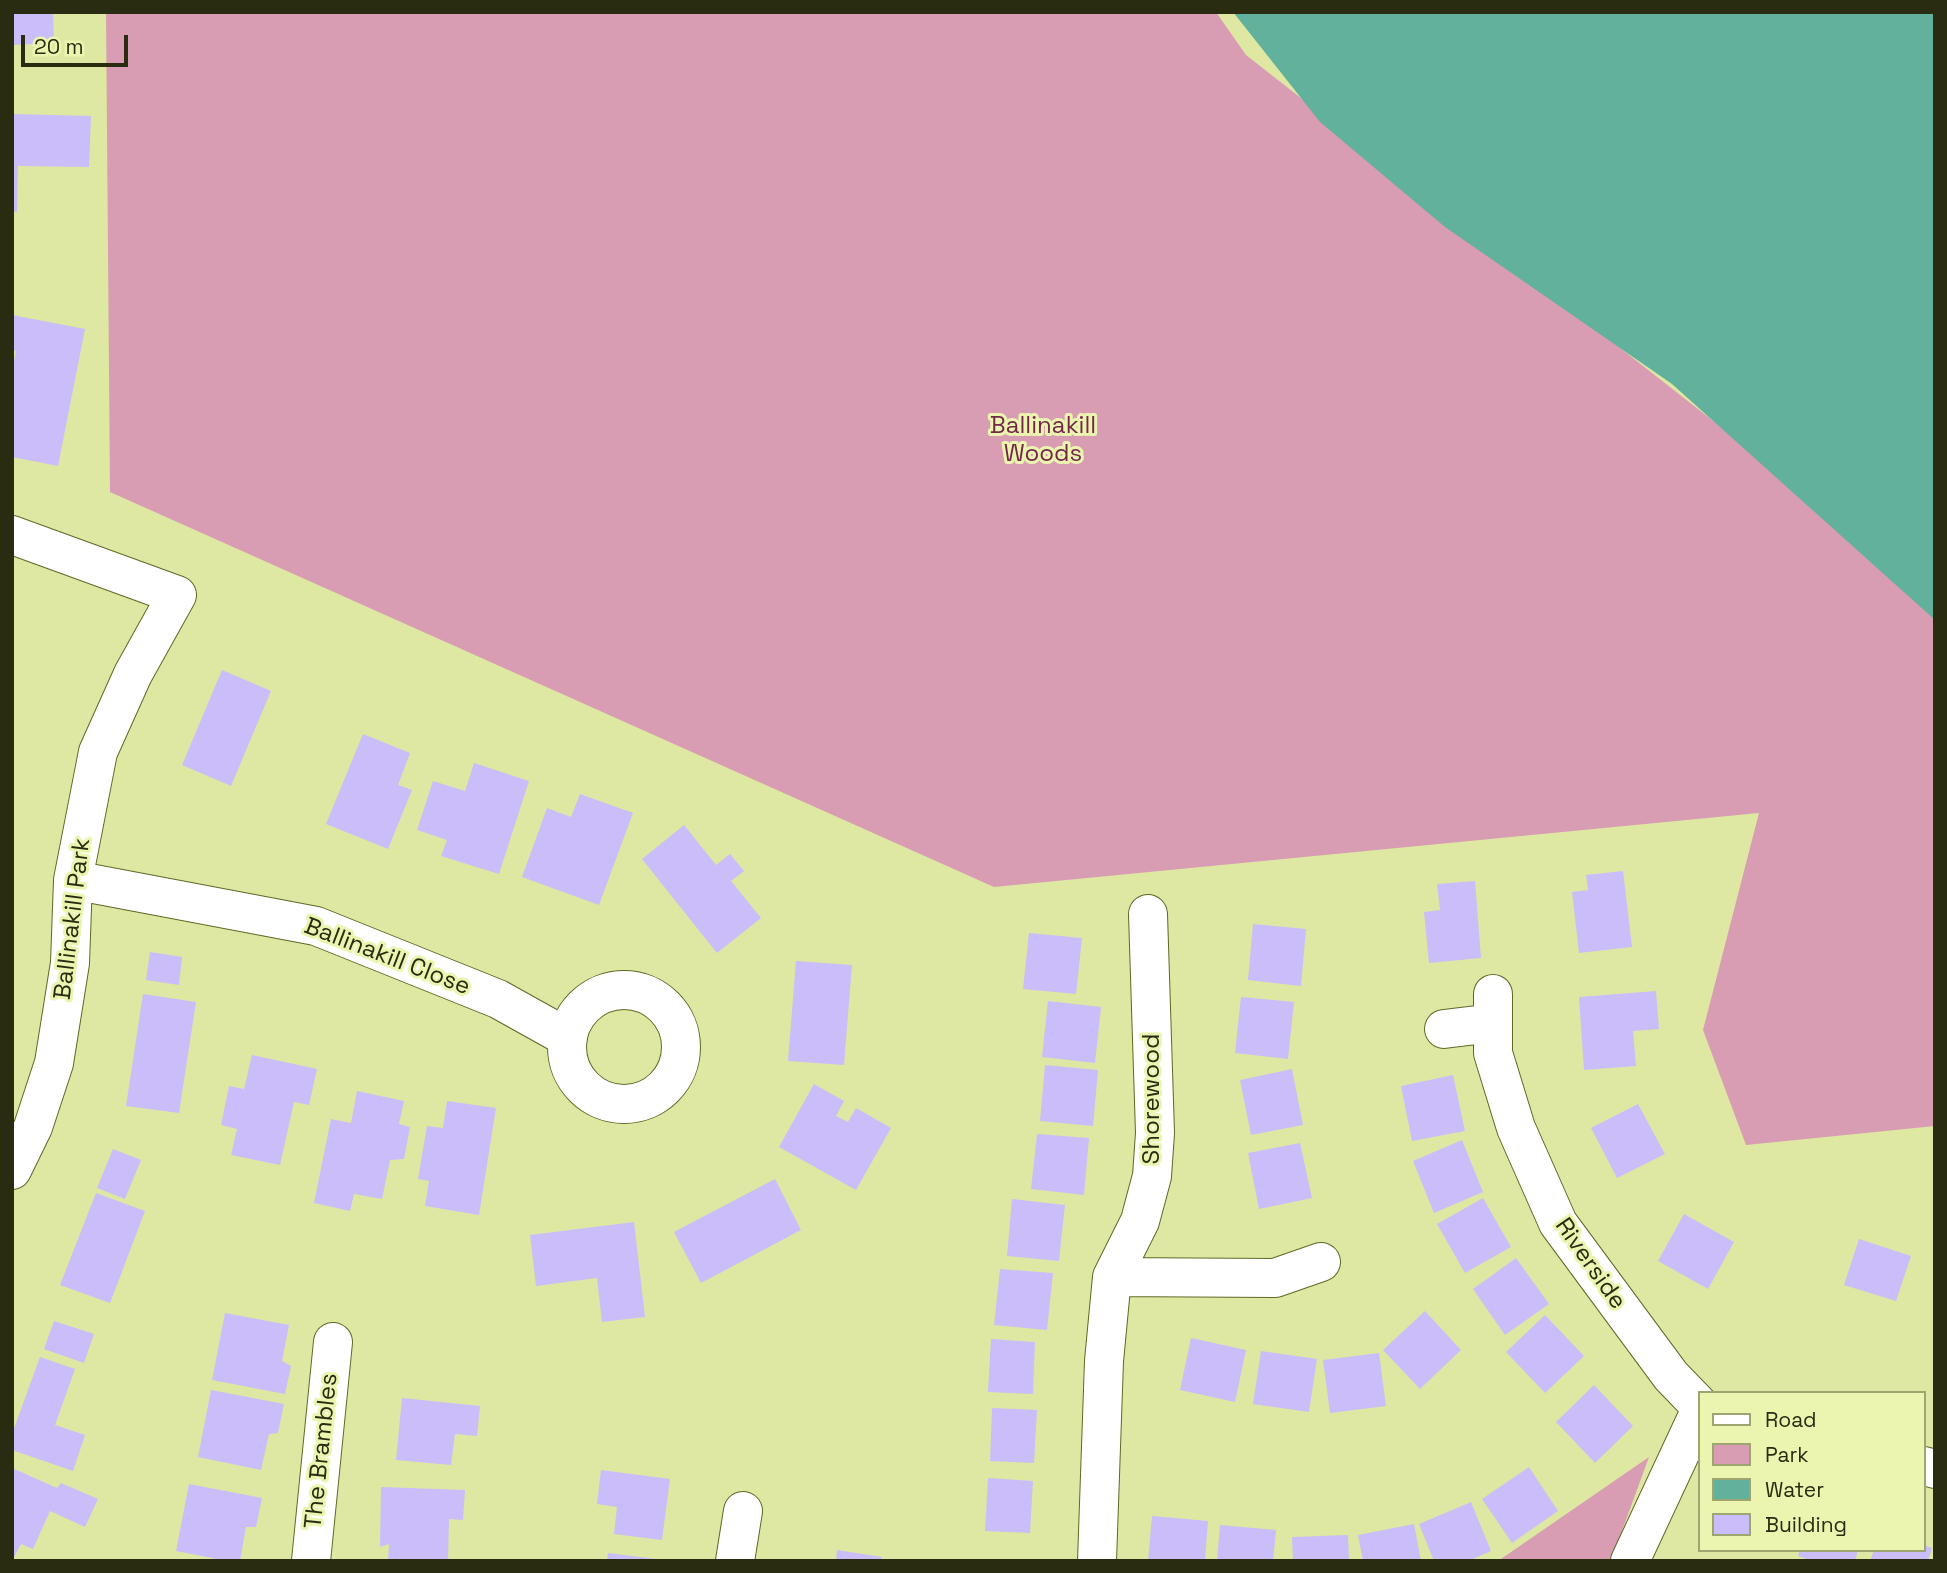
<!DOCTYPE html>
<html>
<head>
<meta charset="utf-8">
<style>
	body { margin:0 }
	#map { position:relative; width:1947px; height:1573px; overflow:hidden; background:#dee8a3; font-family:"Space Grotesk",sans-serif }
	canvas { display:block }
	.frame { position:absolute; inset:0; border:14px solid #292c11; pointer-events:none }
	.legend { position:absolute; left:1698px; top:1391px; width:228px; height:161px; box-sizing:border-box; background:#ebf5b0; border:2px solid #9da570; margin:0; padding:9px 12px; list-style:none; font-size:21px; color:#292c11 }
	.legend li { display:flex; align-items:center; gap:14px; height:35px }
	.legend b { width:35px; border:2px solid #9da570 }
	.scale { position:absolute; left:21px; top:35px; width:107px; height:32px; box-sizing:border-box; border:4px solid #292c11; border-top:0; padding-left:9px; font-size:21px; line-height:24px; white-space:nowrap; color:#292c11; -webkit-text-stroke:5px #ebf5b0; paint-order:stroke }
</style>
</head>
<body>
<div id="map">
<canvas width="1947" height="1573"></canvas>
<div class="frame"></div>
<ul class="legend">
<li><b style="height:9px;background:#fff"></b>Road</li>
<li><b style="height:19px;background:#d89db3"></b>Park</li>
<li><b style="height:19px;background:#61b19c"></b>Water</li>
<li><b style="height:19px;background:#cabdfa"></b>Building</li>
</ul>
<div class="scale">20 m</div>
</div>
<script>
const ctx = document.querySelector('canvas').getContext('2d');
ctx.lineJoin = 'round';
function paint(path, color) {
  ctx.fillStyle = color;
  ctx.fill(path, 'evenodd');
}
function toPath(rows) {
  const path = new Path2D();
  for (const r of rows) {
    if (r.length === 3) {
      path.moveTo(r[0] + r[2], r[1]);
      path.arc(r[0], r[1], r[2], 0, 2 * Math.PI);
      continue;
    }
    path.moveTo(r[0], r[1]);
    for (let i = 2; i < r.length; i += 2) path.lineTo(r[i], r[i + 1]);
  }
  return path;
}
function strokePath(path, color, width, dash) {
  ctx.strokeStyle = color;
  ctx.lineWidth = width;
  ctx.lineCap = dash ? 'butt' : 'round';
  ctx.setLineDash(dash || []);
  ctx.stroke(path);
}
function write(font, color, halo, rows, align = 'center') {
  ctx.font = font + ' "Space Grotesk",sans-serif';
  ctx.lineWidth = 6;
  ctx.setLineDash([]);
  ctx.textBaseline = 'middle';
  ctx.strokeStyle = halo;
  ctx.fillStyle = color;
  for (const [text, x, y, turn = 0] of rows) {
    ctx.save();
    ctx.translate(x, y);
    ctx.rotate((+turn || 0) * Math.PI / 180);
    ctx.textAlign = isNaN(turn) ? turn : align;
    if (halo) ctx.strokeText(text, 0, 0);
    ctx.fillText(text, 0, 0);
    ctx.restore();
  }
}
const green = toPath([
	[106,12,1216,12,1246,55,1850,528,1935,597,1935,1126,1746,1145,1703,1030,1759,813,994,887,110,492],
	[1649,1457,1611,1561,1498,1561]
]);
const water = toPath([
	[1233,12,1935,12,1935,620,1672,384,1445,227,1320,122]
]);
const building = toPath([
	[12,12,53,12,54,43,12,45],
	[12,114,91,116,89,167,18,166,17,212,12,211],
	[12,315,85,329,58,466,12,457,12,371,16,351,12,350],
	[222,670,271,691,231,786,182,765],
	[363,734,410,753,398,785,412,790,388,849,326,824],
	[474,763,529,781,499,874,441,856,447,840,417,830,433,781,465,791],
	[580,794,633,813,599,905,522,877,547,808,571,817],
	[684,825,716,865,730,854,744,871,731,881,761,918,717,953,642,859],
	[1623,871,1632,947,1579,953,1572,892,1588,890,1586,875],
	[1475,881,1481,958,1429,963,1424,912,1440,910,1437,884],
	[1253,924,1306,929,1301,986,1248,980],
	[1029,933,1082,938,1076,994,1023,989],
	[150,952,182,957,179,985,146,980],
	[796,961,852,965,844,1065,788,1061],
	[1656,991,1659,1029,1633,1031,1636,1066,1584,1070,1579,997],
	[143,994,196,1002,179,1113,126,1106],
	[1241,997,1294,1002,1288,1059,1235,1053],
	[1048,1001,1101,1007,1095,1063,1042,1057],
	[252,1055,317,1069,309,1105,294,1102,280,1165,231,1155,237,1129,221,1125,229,1086,244,1089],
	[1045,1065,1098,1070,1093,1126,1040,1121],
	[1292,1069,1303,1125,1251,1135,1240,1080],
	[1453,1075,1465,1131,1412,1141,1401,1086],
	[814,1084,844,1101,836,1116,848,1122,856,1108,891,1128,856,1190,779,1147],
	[357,1091,404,1101,399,1124,410,1127,404,1159,390,1160,382,1199,354,1194,350,1211,314,1203,331,1119,351,1123],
	[447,1101,496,1108,479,1215,425,1206,429,1181,418,1179,427,1126,443,1128],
	[1638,1104,1665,1154,1617,1178,1591,1128],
	[1037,1134,1089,1138,1084,1195,1031,1189],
	[1462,1140,1483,1192,1434,1213,1413,1161],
	[1300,1143,1312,1198,1259,1209,1248,1153],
	[113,1149,141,1160,125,1199,97,1188],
	[775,1179,801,1230,701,1283,674,1232],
	[96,1193,145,1211,110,1303,60,1285],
	[1483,1198,1511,1247,1465,1273,1437,1224],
	[1012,1199,1065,1205,1059,1261,1007,1256],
	[1684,1214,1734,1242,1708,1289,1658,1261],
	[634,1222,645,1317,602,1322,597,1278,536,1286,530,1235],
	[1859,1239,1911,1256,1896,1301,1844,1285],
	[1516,1258,1549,1304,1505,1335,1473,1289],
	[1000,1269,1053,1273,1047,1330,994,1325],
	[1425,1311,1461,1350,1420,1389,1383,1350],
	[225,1313,289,1325,282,1361,291,1366,285,1394,212,1380],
	[1545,1315,1584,1356,1545,1393,1506,1352],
	[54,1321,94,1334,84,1363,44,1349],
	[1191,1338,1246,1350,1235,1402,1180,1390],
	[991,1339,1035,1342,1033,1394,988,1392],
	[1261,1351,1317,1359,1309,1412,1253,1404],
	[1379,1353,1386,1406,1330,1413,1323,1360],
	[40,1357,75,1369,55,1425,85,1435,73,1471,12,1450,12,1434],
	[1594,1385,1633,1426,1595,1463,1556,1422],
	[211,1390,284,1404,278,1433,269,1434,261,1470,198,1457],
	[402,1398,480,1406,477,1436,455,1434,451,1465,396,1460],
	[992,1408,1037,1410,1034,1463,990,1461],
	[1529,1467,1558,1511,1512,1543,1482,1499],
	[12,1468,57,1488,61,1483,98,1499,85,1527,50,1511,33,1549,21,1544,12,1561],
	[601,1470,670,1479,662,1540,614,1534,617,1507,597,1504],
	[988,1478,1033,1481,1030,1533,985,1531],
	[189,1484,262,1498,256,1527,246,1527,240,1561,227,1561,176,1551],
	[381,1487,465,1490,463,1520,449,1519,448,1561,388,1561,389,1544,380,1547],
	[1471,1502,1491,1551,1468,1561,1434,1561,1419,1524],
	[1152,1516,1208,1521,1205,1561,1148,1561],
	[1414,1524,1421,1561,1363,1561,1358,1535],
	[1220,1525,1276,1530,1273,1561,1217,1561],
	[1348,1535,1349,1561,1293,1561,1292,1537],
	[1924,1545,1932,1548,1928,1561,1870,1561,1874,1550,1924,1550],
	[837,1550,882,1557,881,1561,836,1561],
	[1800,1550,1858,1550,1855,1561,1812,1561,1798,1556],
	[608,1553,656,1559,655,1561,607,1561]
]);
const minor = toPath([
	[12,535,177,595,133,674,98,752,73,880,70,963,54,1063,33,1127,12,1170],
	[73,880,316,926,498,999,568,1038],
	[624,1047,57],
	[1493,994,1493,1053,1516,1128,1558,1223,1671,1376,1700,1406],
	[1444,1029,1493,1023],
	[1112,1277,1275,1278,1321,1262],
	[1924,1466,1935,1469],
	[311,1561,333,1342],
	[735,1561,743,1511],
	[1097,1561,1104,1361,1112,1277,1140,1221,1152,1176,1155,1133,1148,914],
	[1630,1561,1700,1411]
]);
const parkNames = [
	["Ballinakill",1043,426],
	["Woods",1043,454]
];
const streetNames = [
	["Ballinakill Park",73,919,-83],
	["Ballinakill Close",387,957,21],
	["Shorewood",1152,1099,-90],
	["Riverside",1590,1264,55],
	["The Brambles",322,1451,-84]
];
paint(green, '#d89db3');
paint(water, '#61b19c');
paint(building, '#cabdfa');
strokePath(minor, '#616826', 40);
strokePath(minor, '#fff', 38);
write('24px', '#75274b', '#ebf5b0', parkNames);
write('24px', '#292c11', '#ebf5b0', streetNames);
</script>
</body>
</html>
